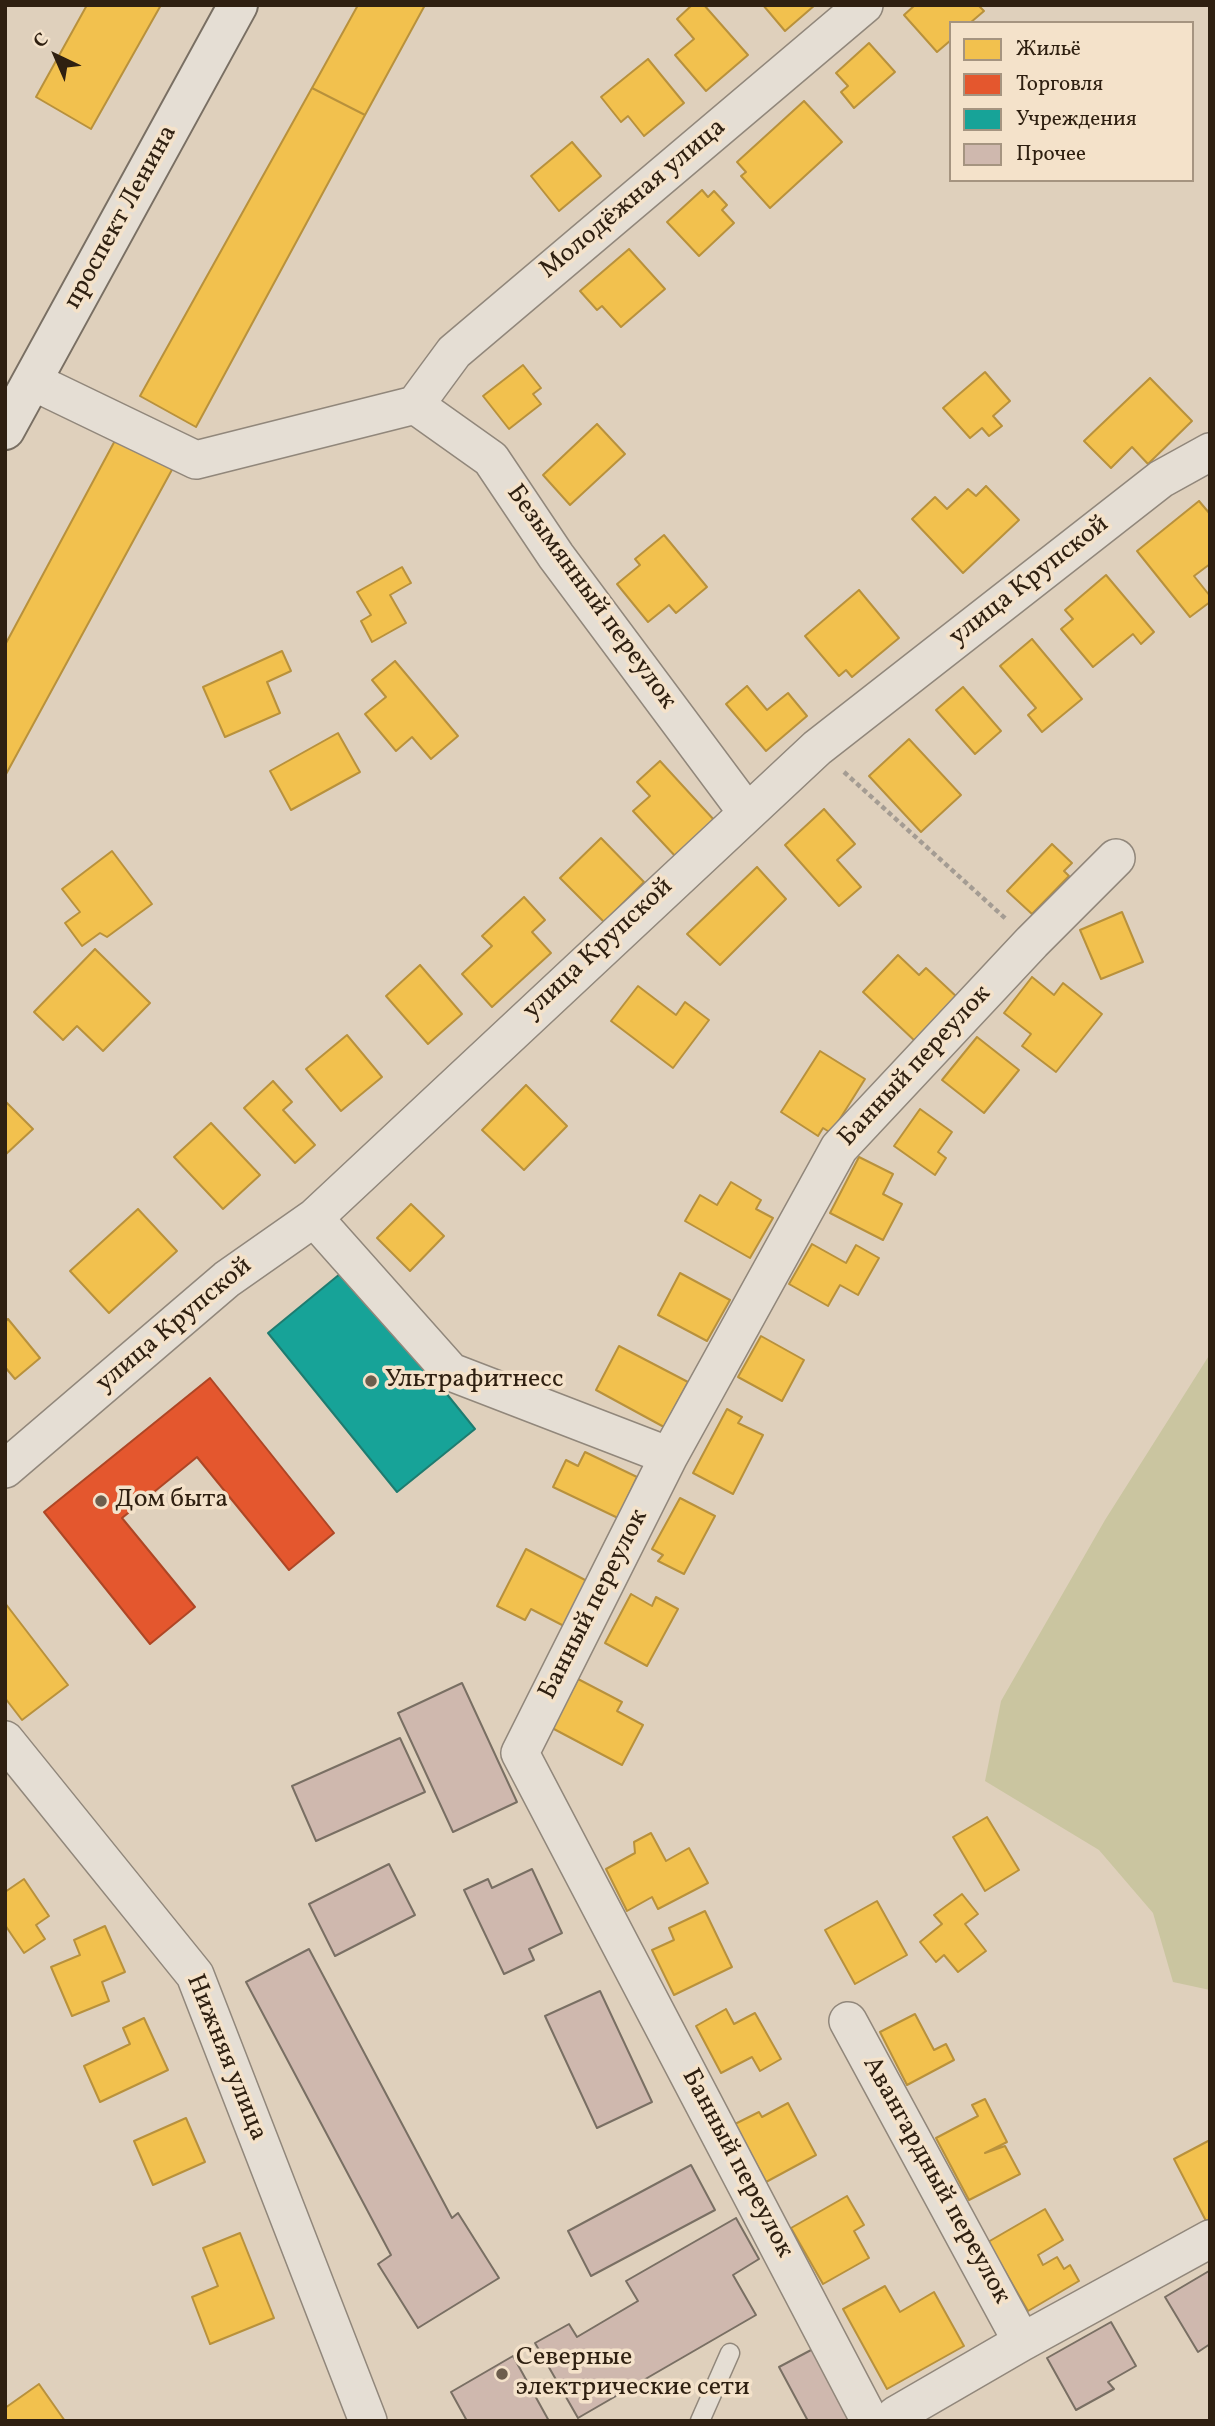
<!DOCTYPE html>
<html>
<head>
<meta charset="utf-8">
<style>
	body { margin:0 }
	#map { position:relative; width:1215px; height:2426px; overflow:hidden; background:#dfd0bc; font-family:Vollkorn,serif }
	canvas { display:block }
	.frame { position:absolute; inset:0; border:7px solid #2f2011; pointer-events:none }
	.legend { position:absolute; left:949px; top:21px; width:245px; height:161px; box-sizing:border-box; background:#f4e2ca; border:2px solid #a59480; margin:0; padding:9px 12px; list-style:none; font-size:21px; color:#2f2011 }
	.legend li { display:flex; align-items:center; gap:14px; height:35px }
	.legend b { width:35px; border:2px solid #a59480 }
	.north { position:absolute; left:21px; top:21px; width:70px; height:70px; -webkit-text-stroke:5px #f4e2ca; paint-order:stroke; rotate:316deg; font-size:19px; font-weight:700; line-height:28px; text-align:center; color:#2f2011 }
	.north::after { content:''; display:block; margin:auto; width:24px; height:32px; background:#2f2011; clip-path:polygon(50% 0,100% 100%,50% 72%,0 100%) }
</style>
</head>
<body>
<div id="map">
<canvas width="1215" height="2426"></canvas>
<div class="frame"></div>
<ul class="legend">
<li><b style="height:19px;background:#f2c14e"></b>Жильё</li>
<li><b style="height:19px;background:#e4572e"></b>Торговля</li>
<li><b style="height:19px;background:#17a398"></b>Учреждения</li>
<li><b style="height:19px;background:#cfb8ae"></b>Прочее</li>
</ul>
<div class="north">С</div>
</div>
<script>
const ctx = document.querySelector('canvas').getContext('2d');
ctx.lineJoin = 'round';
function paint(path, color) {
  ctx.fillStyle = color;
  ctx.fill(path, 'evenodd');
}
function toPath(rows) {
  const path = new Path2D();
  for (const r of rows) {
    path.moveTo(r[0], r[1]);
    for (let i = 2; i < r.length; i += 2) path.lineTo(r[i], r[i + 1]);
  }
  return path;
}
function strokePath(path, color, width, dash) {
  ctx.strokeStyle = color;
  ctx.lineWidth = width;
  ctx.lineCap = dash ? 'butt' : 'round';
  ctx.setLineDash(dash || []);
  ctx.stroke(path);
}
function write(font, color, halo, rows, align = 'center') {
  ctx.font = font + ' Vollkorn,serif';
  ctx.lineWidth = 7;
  ctx.setLineDash([]);
  ctx.textBaseline = 'middle';
  ctx.strokeStyle = halo;
  ctx.fillStyle = color;
  for (const [text, x, y, turn = 0] of rows) {
    ctx.save();
    ctx.translate(x, y);
    ctx.rotate((+turn || 0) * Math.PI / 180);
    ctx.textAlign = isNaN(turn) ? turn : align;
    if (halo) ctx.strokeText(text, 0, 0);
    ctx.fillText(text, 0, 0);
    ctx.restore();
  }
}
const green = toPath([
	[1210,1354,1210,1990,1173,1982,1153,1913,1099,1850,985,1781,1001,1701,1105,1520]
]);
const homes = toPath([
	[87,5,161,5,91,129,36,97,87,5],
	[358,5,425,5,365,115,312,88,358,5],
	[692,5,704,5,748,55,706,91,675,55,694,39,677,19,692,5],
	[763,5,815,5,785,31,763,5],
	[915,5,978,5,984,11,970,23,951,23,951,40,937,52,904,15,915,5],
	[869,43,895,72,854,108,841,92,848,86,836,73,869,43],
	[648,59,684,103,644,136,628,116,621,122,601,97,648,59],
	[312,88,365,115,196,427,140,396,312,88],
	[804,101,842,142,770,208,741,176,746,172,737,162,804,101],
	[572,142,601,176,559,211,531,176,572,142],
	[702,190,708,197,714,191,727,205,722,210,734,223,699,256,667,222,702,190],
	[629,249,665,289,621,327,602,306,597,310,580,291,629,249],
	[523,365,541,388,533,394,541,404,509,429,483,396,523,365],
	[985,372,1010,401,993,416,1002,426,989,436,982,428,970,438,943,408,985,372],
	[1150,378,1192,421,1148,464,1132,447,1111,468,1084,441,1150,378],
	[597,424,625,454,570,505,543,475,597,424],
	[118,435,174,466,5,776,5,645,118,435],
	[986,486,1019,520,963,573,912,519,935,497,947,509,968,489,976,496,986,486],
	[1199,501,1210,514,1210,564,1194,576,1210,596,1210,602,1190,617,1137,551,1199,501],
	[664,535,707,587,676,613,669,605,648,622,617,584,640,565,635,559,664,535],
	[402,567,411,583,390,595,406,623,372,642,361,621,371,615,357,592,402,567],
	[1106,575,1154,632,1141,644,1133,634,1093,667,1061,629,1073,619,1065,610,1106,575],
	[859,590,899,638,852,677,846,670,839,676,805,636,859,590],
	[1032,639,1082,699,1042,732,1028,715,1036,708,1000,666,1032,639],
	[282,651,291,671,267,682,280,713,225,737,203,687,282,651],
	[395,661,458,736,431,759,412,737,396,751,365,714,386,697,372,680,395,661],
	[747,686,767,710,788,693,807,716,766,751,726,704,747,686],
	[963,687,1001,731,975,754,936,710,963,687],
	[338,733,360,772,291,810,270,771,338,733],
	[909,739,961,795,921,832,869,776,909,739],
	[660,761,715,821,676,857,633,811,650,796,637,782,660,761],
	[824,809,855,844,837,860,861,887,839,906,785,845,824,809],
	[601,838,644,882,604,922,560,878,601,838],
	[1052,844,1072,863,1064,871,1069,876,1032,914,1007,891,1052,844],
	[112,851,152,904,107,937,100,933,82,946,65,923,80,912,62,889,112,851],
	[757,867,786,899,720,965,687,934,757,867],
	[524,897,545,920,532,932,551,953,492,1007,462,974,492,946,482,936,524,897],
	[1122,912,1143,962,1101,979,1080,930,1122,912],
	[95,949,150,1003,103,1051,77,1026,63,1040,34,1012,95,949],
	[898,955,919,975,926,968,958,998,916,1042,863,992,898,955],
	[420,965,462,1014,428,1044,386,996,420,965],
	[1032,977,1054,995,1063,983,1102,1014,1056,1072,1022,1046,1031,1034,1004,1013,1032,977],
	[638,986,676,1015,685,1002,709,1020,673,1068,611,1021,638,986],
	[347,1035,382,1077,341,1111,306,1069,347,1035],
	[977,1037,1019,1070,984,1113,942,1080,977,1037],
	[820,1051,865,1079,831,1133,823,1128,818,1136,781,1112,820,1051],
	[273,1081,292,1102,283,1110,315,1145,295,1163,244,1108,273,1081],
	[526,1085,567,1126,524,1170,482,1130,526,1085],
	[5,1101,33,1129,5,1155,5,1101],
	[920,1109,952,1132,938,1152,946,1158,935,1175,894,1146,920,1109],
	[211,1123,260,1175,223,1209,174,1157,211,1123],
	[859,1157,893,1174,883,1194,902,1204,883,1240,830,1213,859,1157],
	[731,1182,761,1200,756,1209,773,1218,750,1258,685,1221,700,1195,717,1205,731,1182],
	[411,1204,444,1236,410,1271,377,1238,411,1204],
	[138,1209,177,1251,109,1313,70,1271,138,1209],
	[812,1244,846,1263,856,1245,879,1258,858,1295,840,1285,828,1306,789,1284,812,1244],
	[680,1273,730,1300,707,1341,658,1315,680,1273],
	[8,1319,40,1358,15,1379,5,1367,5,1322,8,1319],
	[761,1336,804,1360,782,1401,738,1377,761,1336],
	[619,1346,688,1382,664,1427,596,1390,619,1346],
	[727,1409,742,1417,738,1423,763,1435,733,1494,693,1473,727,1409],
	[585,1452,637,1477,618,1518,553,1487,566,1460,578,1466,585,1452],
	[680,1498,715,1516,684,1574,658,1561,663,1555,652,1549,680,1498],
	[526,1549,587,1581,564,1626,531,1609,525,1620,497,1606,526,1549],
	[631,1594,652,1606,656,1597,678,1609,647,1666,605,1643,631,1594],
	[5,1603,68,1685,22,1720,5,1698,5,1603],
	[578,1679,622,1702,617,1711,643,1725,622,1765,552,1728,578,1679],
	[987,1817,1019,1870,985,1891,953,1837,987,1817],
	[651,1833,666,1861,689,1848,708,1883,658,1909,652,1897,627,1911,606,1869,635,1853,634,1842,651,1833],
	[24,1879,49,1916,36,1925,45,1939,24,1953,5,1925,5,1892,24,1879],
	[962,1894,978,1914,965,1924,986,1951,958,1972,944,1955,936,1962,920,1942,942,1924,934,1915,962,1894],
	[877,1901,907,1955,855,1984,825,1930,877,1901],
	[705,1911,732,1967,674,1995,652,1950,674,1940,669,1928,705,1911],
	[105,1926,125,1972,102,1982,109,2001,72,2016,51,1967,80,1955,74,1940,105,1926],
	[726,2009,734,2024,755,2013,781,2059,760,2071,752,2057,721,2073,696,2026,726,2009],
	[915,2014,934,2050,946,2044,954,2060,907,2085,880,2032,915,2014],
	[144,2018,168,2070,100,2102,84,2066,130,2044,123,2028,144,2018],
	[985,2099,1007,2142,985,2153,1005,2146,1020,2174,969,2200,936,2138,978,2116,972,2105,985,2099],
	[788,2103,816,2155,766,2182,735,2124,759,2112,762,2117,788,2103],
	[186,2118,205,2162,153,2185,134,2141,186,2118],
	[1210,2140,1210,2219,1206,2221,1174,2159,1210,2140],
	[847,2196,864,2225,854,2231,869,2258,823,2284,791,2228,847,2196],
	[1045,2209,1063,2240,1038,2255,1043,2265,1057,2257,1064,2269,1070,2265,1079,2281,1028,2311,988,2242,1045,2209],
	[240,2233,274,2318,210,2344,192,2297,218,2286,203,2248,240,2233],
	[885,2286,900,2312,934,2292,964,2346,887,2389,843,2309,885,2286],
	[39,2384,65,2421,5,2421,5,2408,39,2384]
]);
const shops = toPath([
	[210,1378,334,1533,289,1570,197,1457,122,1518,195,1607,150,1644,44,1512,210,1378]
]);
const public = toPath([
	[346,1269,475,1429,397,1492,268,1333,346,1269]
]);
const building = toPath([
	[462,1683,517,1802,453,1832,398,1713,462,1683],
	[400,1738,425,1792,316,1841,292,1786,400,1738],
	[389,1864,415,1915,335,1956,309,1904,389,1864],
	[532,1869,562,1933,529,1949,534,1960,504,1974,464,1890,488,1879,492,1888,532,1869],
	[309,1949,452,2218,458,2213,499,2278,418,2328,378,2264,391,2255,246,1982,309,1949],
	[600,1991,652,2102,597,2128,545,2016,600,1991],
	[691,2165,715,2210,591,2276,568,2231,691,2165],
	[736,2218,759,2259,733,2275,756,2315,578,2418,535,2343,569,2324,577,2337,638,2301,626,2281,736,2218],
	[1209,2271,1210,2344,1198,2352,1165,2297,1209,2271],
	[1111,2322,1136,2366,1108,2382,1114,2389,1076,2410,1047,2358,1111,2322],
	[813,2349,852,2421,808,2421,779,2367,813,2349],
	[513,2356,549,2421,467,2421,451,2392,513,2356]
]);
const path = toPath([
	[844,772,1006,919]
]);
const service = toPath([
	[700,2421,730,2353]
]);
const minor = toPath([
	[32,381,196,460,415,405],
	[415,405,454,352,864,5],
	[415,405,491,459,556,556,746,811],
	[314,1218,451,1372,669,1456],
	[5,1469,227,1279,314,1218,817,748,1161,479,1210,452],
	[5,1740,195,1975,368,2421],
	[848,2021,1022,2342],
	[870,2421,520,1753,669,1456,839,1148,1032,942,1116,858],
	[896,2421,896,2415,1022,2342,1210,2239]
]);
const secondary = toPath([
	[5,430,238,5]
]);
const markers = [
	[371,1381,7,"#6d5e4d"],
	[101,1501,7,"#6d5e4d"],
	[502,2374,7,"#6d5e4d"]
];
const streetNames = [
	["Молодёжная улица",634,200,-40],
	["проспект Ленина",122,218,-61],
	["улица Крупской",1030,582,-38],
	["Безымянный переулок",590,598,54],
	["улица Крупской",599,950,-43],
	["Банный переулок",916,1067,-47],
	["улица Крупской",175,1326,-40],
	["Банный переулок",595,1605,-63],
	["Нижняя улица",225,2058,68],
	["Банный переулок",736,2164,62],
	["Авангардный переулок",935,2181,61]
];
const poiNames = [
	["Ультрафитнесс",385,1381],
	["Дом быта",115,1501],
	["Северные",516,2359],
	["электрические сети",516,2389]
];
paint(green, '#cac5a0');
paint(homes, '#f2c14e');
strokePath(homes, '#b8913c', 2);
paint(shops, '#e4572e');
strokePath(shops, '#ae4625', 2);
paint(public, '#17a398');
strokePath(public, '#1e7c70', 2);
paint(building, '#cfb8ae');
strokePath(building, '#796f63', 2);
strokePath(service, '#91877b', 21);
strokePath(minor, '#91877b', 40);
strokePath(secondary, '#796f63', 42);
strokePath(path, '#a49c93', 4.5, [5, 3.5]);
strokePath(service, '#e5ded4', 18);
strokePath(minor, '#e5ded4', 37);
strokePath(secondary, '#e5ded4', 38);
for (const [x, y, r, color] of markers) {
  const dot = new Path2D();
  dot.arc(x, y, r, 0, 2 * Math.PI);
  ctx.fillStyle = color;
  ctx.fill(dot);
  strokePath(dot, '#f4e2ca', 2.5);
}
write('26px', '#2f2011', '#f4e2ca', streetNames);
write('26px', '#2f2011', '#f4e2ca', poiNames, 'left');
</script>
</body>
</html>
